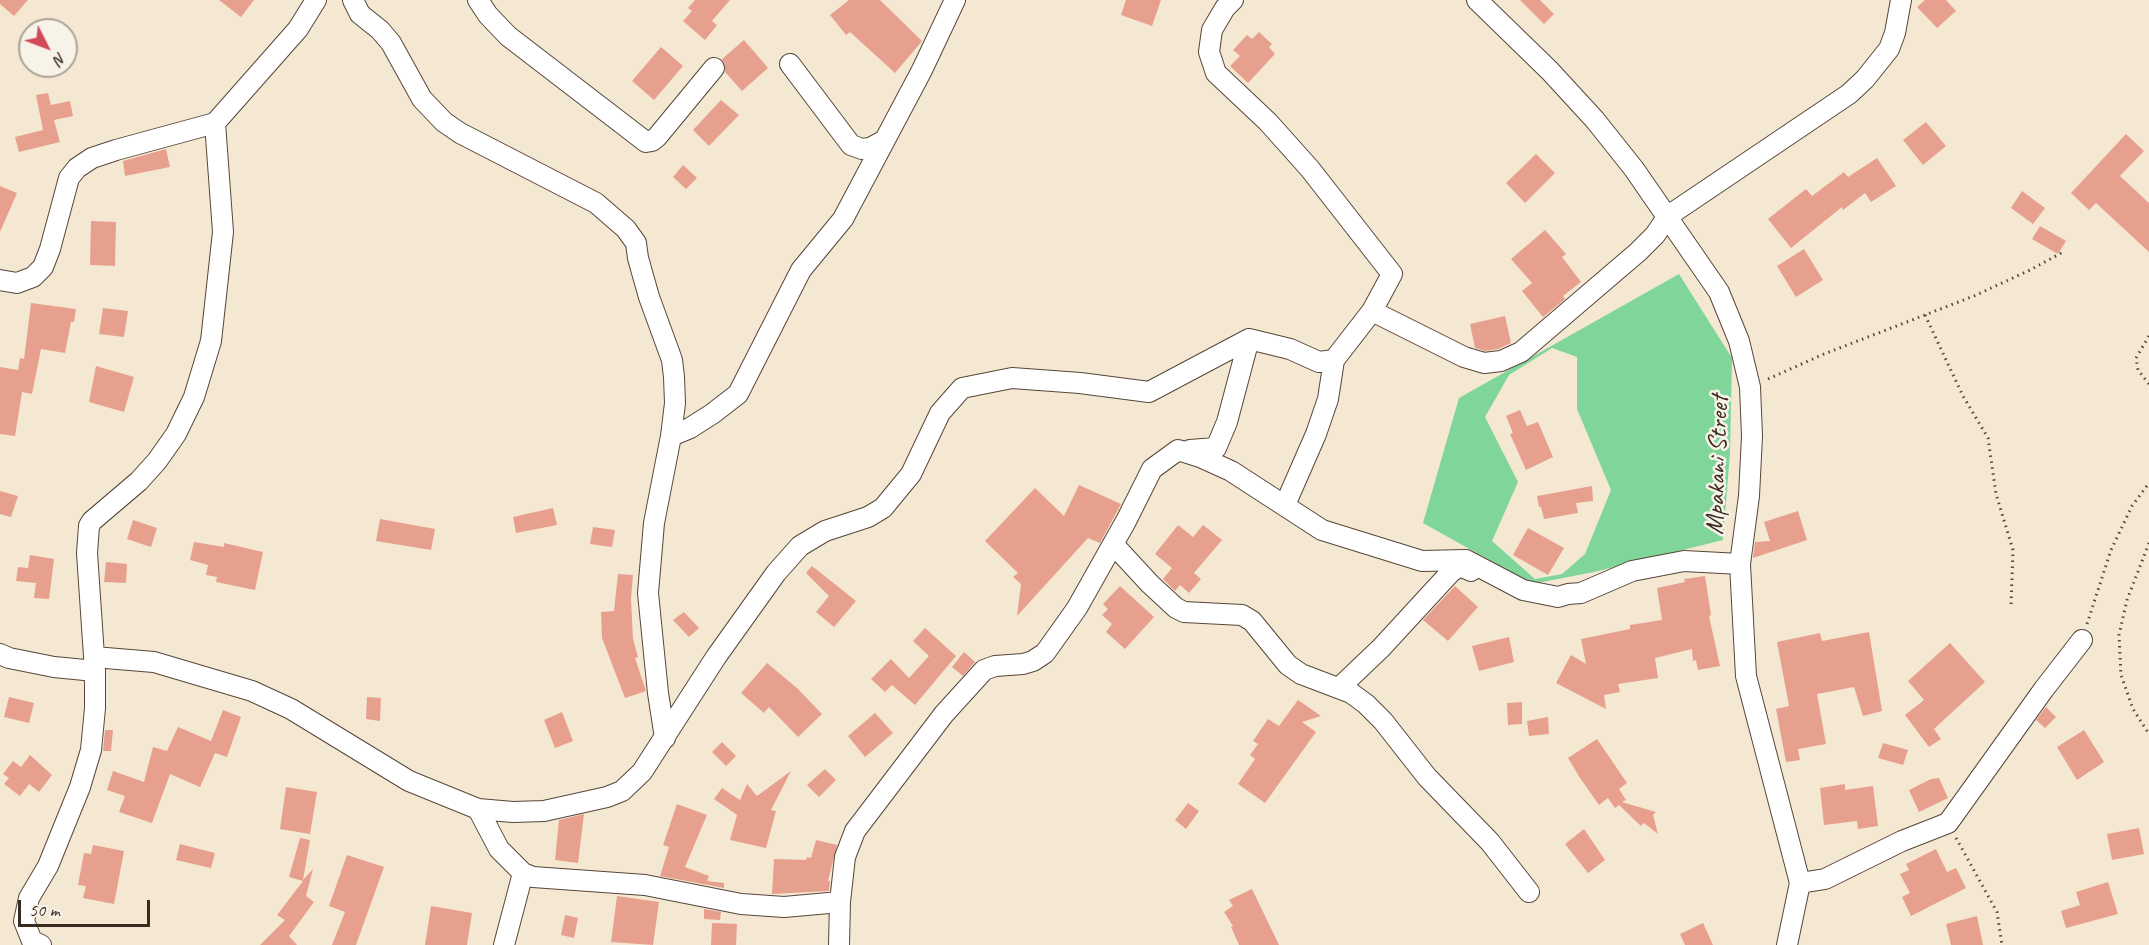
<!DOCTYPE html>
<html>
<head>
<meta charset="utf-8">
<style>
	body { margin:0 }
	#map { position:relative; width:2149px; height:945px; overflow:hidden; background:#f4e8d2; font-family:Caveat,sans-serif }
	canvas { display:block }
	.north { position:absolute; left:18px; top:18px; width:60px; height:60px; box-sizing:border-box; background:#f7f3e8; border:2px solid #aca397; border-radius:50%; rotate:132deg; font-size:16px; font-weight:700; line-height:24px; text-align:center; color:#3b2a1e }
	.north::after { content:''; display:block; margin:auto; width:21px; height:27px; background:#d1495b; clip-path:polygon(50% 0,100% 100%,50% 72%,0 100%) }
	.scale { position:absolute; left:18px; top:900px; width:132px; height:27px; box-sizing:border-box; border:3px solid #3b2a1e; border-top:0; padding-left:8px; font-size:18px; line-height:21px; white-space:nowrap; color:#3b2a1e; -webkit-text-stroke:4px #f7f3e8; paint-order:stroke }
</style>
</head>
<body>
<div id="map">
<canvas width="2149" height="945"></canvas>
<div class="north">N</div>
<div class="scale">50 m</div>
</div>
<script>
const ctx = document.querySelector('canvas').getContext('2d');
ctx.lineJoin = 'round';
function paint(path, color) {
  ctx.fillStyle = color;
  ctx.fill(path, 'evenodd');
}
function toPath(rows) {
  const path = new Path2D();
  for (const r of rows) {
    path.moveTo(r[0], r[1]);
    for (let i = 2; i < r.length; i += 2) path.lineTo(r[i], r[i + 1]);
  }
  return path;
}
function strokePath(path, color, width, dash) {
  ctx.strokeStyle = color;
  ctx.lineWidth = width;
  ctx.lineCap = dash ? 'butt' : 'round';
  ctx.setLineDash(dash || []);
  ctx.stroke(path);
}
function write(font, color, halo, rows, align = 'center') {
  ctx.font = font + ' Caveat,sans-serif';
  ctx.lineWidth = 5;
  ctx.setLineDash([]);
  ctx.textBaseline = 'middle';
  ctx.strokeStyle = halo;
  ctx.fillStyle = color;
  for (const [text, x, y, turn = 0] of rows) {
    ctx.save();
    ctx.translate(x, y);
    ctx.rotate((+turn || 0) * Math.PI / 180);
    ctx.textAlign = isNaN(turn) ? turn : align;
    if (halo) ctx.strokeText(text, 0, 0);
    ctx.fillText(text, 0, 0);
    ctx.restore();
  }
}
const green = toPath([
	[1679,274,1732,358,1730,453,1723,540,1594,572,1532,584,1423,523,1459,398],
	[1552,348,1577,357,1577,409,1611,490,1585,554,1562,574,1535,579,1492,541,1518,482,1485,417,1509,375]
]);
const building = toPath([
	[0,0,28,0,14,16,0,4],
	[219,0,254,0,241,17],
	[695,0,730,0,712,21,717,25,705,40,683,21,692,11,688,8],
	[849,0,880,0,922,41,895,73,850,32,846,35,830,15],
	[1126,0,1161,0,1152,26,1121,15],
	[1520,0,1540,0,1554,14,1544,24],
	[1925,0,1946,0,1956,11,1937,28,1917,7],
	[1259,32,1272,44,1269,47,1275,54,1248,83,1230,66,1240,56,1233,50,1247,35,1252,39],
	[744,40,768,68,742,91,725,72,725,64,722,59],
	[661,47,683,66,654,100,632,81],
	[48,93,51,105,70,101,73,116,54,120,60,142,19,152,15,137,43,130,36,95],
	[721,100,739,115,709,146,693,130],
	[1926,122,1946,146,1923,165,1903,140],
	[2126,134,2144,151,2120,176,2149,203,2149,252,2096,203,2089,210,2071,193],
	[166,149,170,167,125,176,123,161],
	[1536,154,1555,173,1525,203,1506,183],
	[1877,158,1896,186,1871,202,1865,193,1843,210,1842,207,1791,248,1768,219,1806,189,1812,196,1844,172,1848,177],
	[683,165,697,178,686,189,673,177],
	[0,186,17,193,0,232],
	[2022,191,2045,208,2033,224,2011,208],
	[91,221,116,222,115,266,90,265],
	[2040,226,2066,241,2058,254,2032,239],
	[1545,230,1566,254,1562,257,1581,282,1563,296,1565,299,1543,317,1522,291,1532,283,1511,259],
	[1804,249,1823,280,1796,297,1777,266],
	[31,303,76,309,74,322,71,322,65,353,41,349,32,394,22,392,15,436,0,434,0,367,18,370,20,358,24,359],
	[103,308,128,311,124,337,99,334],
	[1505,316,1511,343,1498,349,1485,351,1475,348,1470,324],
	[96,366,134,377,124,412,89,402],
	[1520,410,1527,426,1538,422,1553,457,1526,470,1510,434,1513,433,1506,416],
	[1079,485,1121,504,1100,543,1088,538,1017,616,1021,584,1013,577,1018,573,985,541,1035,488,1064,516],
	[1592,486,1593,501,1576,503,1578,513,1544,519,1541,507,1539,507,1537,496],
	[0,491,18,496,11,517,0,514],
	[553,508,557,525,516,533,513,517],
	[1798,511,1807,540,1753,558,1755,542,1770,541,1764,522],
	[380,519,435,529,431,550,376,541],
	[133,520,157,528,151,547,127,539],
	[1178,525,1193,537,1203,525,1222,540,1194,573,1201,579,1189,593,1180,585,1175,591,1163,579,1172,568,1155,554],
	[593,527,615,530,612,547,590,544],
	[1528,528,1564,548,1548,575,1513,555],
	[194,542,224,547,224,543,263,552,255,590,216,582,217,577,206,575,208,565,190,560],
	[30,555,54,559,49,599,34,598,36,583,16,581,18,567,28,568],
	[106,562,127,564,126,583,104,582],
	[812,566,856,601,834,627,816,612,829,596,806,573],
	[618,574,633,575,631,599,633,639,638,657,635,658,646,691,625,698,602,638,601,612,614,611],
	[1705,576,1711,615,1709,616,1720,666,1698,670,1696,660,1693,661,1692,649,1655,658,1658,678,1618,684,1620,692,1604,695,1606,709,1556,683,1571,655,1586,664,1581,639,1630,629,1630,625,1662,620,1657,588,1685,582,1684,579],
	[1120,586,1154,617,1125,649,1106,632,1112,624,1102,615,1108,609,1103,604],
	[1455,586,1478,607,1448,641,1423,620],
	[684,612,699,628,689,637,673,620],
	[925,628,956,656,915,705,892,685,885,692,871,679,891,659,909,678,929,656,913,641],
	[1869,632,1882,711,1863,716,1854,687,1817,694,1826,744,1798,749,1800,760,1786,762,1776,709,1789,706,1777,642,1820,633,1822,641],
	[1509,637,1514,662,1479,671,1472,646],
	[1950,643,1985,682,1934,729,1941,739,1929,747,1905,715,1924,700,1908,681],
	[964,652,975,662,963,676,952,667],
	[767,663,797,688,822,714,798,737,769,707,764,713,741,693],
	[9,697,34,703,29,723,4,717],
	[367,697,381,698,380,721,366,719],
	[1298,700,1321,716,1302,722,1316,732,1265,803,1238,784,1255,759,1250,755,1258,744,1253,741,1268,719,1279,726],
	[1522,702,1522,724,1508,725,1507,703],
	[2046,707,2056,717,2045,728,2036,720],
	[223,710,241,717,227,757,215,753,200,787,170,774,152,823,119,812,125,796,107,790,113,771,144,782,153,747,167,751,178,727,211,741],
	[562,712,573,741,555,748,544,720],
	[875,713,893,733,865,757,848,736],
	[1548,717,1549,734,1529,736,1527,721],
	[105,730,113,730,111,751,103,751],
	[2084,730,2104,762,2077,780,2057,747],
	[1597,739,1627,783,1619,789,1626,800,1622,802,1656,812,1653,815,1658,834,1644,823,1641,826,1619,805,1615,808,1608,798,1599,805,1580,778,1568,758],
	[722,742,736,756,726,766,712,752],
	[1883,743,1908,750,1903,765,1878,758],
	[30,755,52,775,39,792,29,784,20,796,4,784,9,778,3,774,13,761,21,767],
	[825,769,836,780,819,797,807,785],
	[791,771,771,810,776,811,766,848,730,840,737,815,714,799,722,788,740,800,747,784,757,796],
	[1939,778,1948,798,1919,812,1909,790,1931,779],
	[1845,784,1845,790,1873,786,1878,826,1858,829,1857,821,1824,825,1820,788],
	[286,787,317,792,310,834,280,829],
	[1188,803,1199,811,1186,829,1175,820],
	[677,804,707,815,685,867,709,876,707,881,724,883,724,888,660,876,669,847,663,845],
	[584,814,578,863,555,860,559,820],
	[2139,828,2144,854,2112,860,2107,834],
	[1584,829,1605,860,1588,873,1565,844],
	[300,838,310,840,303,880,313,869,306,896,314,902,289,936,297,945,260,945,285,920,277,915,303,881,289,877],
	[816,840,837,845,828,881,830,881,829,891,772,894,774,859,806,860,807,857,811,858],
	[180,844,215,853,211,868,176,860],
	[93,845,124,851,114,904,83,898,86,886,78,885,84,853,91,854],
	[1936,849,1947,872,1956,868,1966,888,1911,916,1902,897,1910,893,1900,874,1909,870,1906,864],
	[347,855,384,867,356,945,332,945,345,912,329,906],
	[2108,882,2118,914,2066,928,2061,911,2080,905,2076,892],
	[1252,889,1279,945,1239,945,1231,927,1233,926,1224,912,1233,906,1229,900],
	[617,896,659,902,653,945,611,942],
	[431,906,472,913,467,945,425,945],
	[704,909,721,912,720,920,704,919],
	[565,915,578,918,574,938,561,935],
	[1977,916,1983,945,1951,945,1946,924],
	[712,923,737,924,736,945,711,945],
	[1703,923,1713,945,1685,945,1680,934]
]);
const path = toPath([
	[1925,315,1963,396,1988,438,1996,494,2013,550,2011,606],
	[2149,336,2136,358,2138,370,2149,384],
	[1768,379,1824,354,1974,296,2030,270,2065,251],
	[2149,543,2127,600,2119,635,2121,675,2133,709,2149,734],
	[2087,624,2111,550,2132,506,2149,483],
	[1956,838,1997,912,2002,945]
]);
const minor = toPath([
	[353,0,360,14,380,30,391,43,422,99,444,122,460,133,596,203,626,229,636,243,638,258,649,297,672,360,674,377,675,403,671,436,654,523,648,593,658,693,665,738],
	[478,0,488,15,508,36,646,142,652,141,657,137,714,68],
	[1477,0,1550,71,1595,120,1634,169,1719,292,1739,341,1750,387,1752,436,1749,496,1740,564,1746,676,1800,883,1787,945],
	[790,64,851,145,862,149,870,148,885,140],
	[0,280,17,283,33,277,43,267,50,249,69,178,77,168,92,158,116,150,215,123,298,29,316,0],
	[1372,311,1464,357,1484,363,1501,361,1521,352,1638,252,1655,235,1668,216,1849,94,1865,79,1889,49,1895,33,1901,0],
	[671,436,690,428,712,414,738,394,801,270,843,219,922,70,955,0],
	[1190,450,1216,448,1227,422,1249,339,1290,349,1319,362,1334,360,1372,311,1392,274,1310,169,1268,122,1216,73,1209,52,1212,30,1225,8,1233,0],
	[1285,505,1316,434,1328,399,1334,360],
	[1113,544,1150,584,1176,608,1184,612,1242,615,1252,621,1288,665,1301,674,1351,693,1366,704,1383,721,1427,777,1490,842,1529,892],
	[0,654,9,658,54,667,95,671],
	[94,657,154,662,252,691,291,709,409,781,478,809,513,812,544,811,607,797,622,791,642,772,716,657,776,573,800,546,825,531,868,517,883,508,911,474,940,413,962,388,1012,378,1080,383,1149,392,1249,339],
	[1339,688,1381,648,1451,572,1460,566,1471,571],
	[478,809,499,849,523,873,533,877,645,885,741,904,784,907,840,902],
	[1800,883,1825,879,1902,841,1948,823,2044,689,2082,640],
	[41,945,32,941,24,921,29,898,48,866,80,787,91,750,95,708,95,671,87,553,89,526,92,521,139,481,157,461,176,434,194,397,211,341,223,232,215,123],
	[504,945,523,873],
	[839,945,840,902,845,857,855,831,944,714,984,670,995,666,1023,664,1033,661,1045,653,1077,608,1126,521,1152,469,1178,450,1200,457,1231,471,1322,530,1422,561,1466,560,1523,590,1558,597,1568,594,1581,593,1632,571,1684,561,1740,564]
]);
const streetNames = [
	["Mpakani Street",1718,465,-88]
];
paint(green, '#80d69a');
paint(building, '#e8a08e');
strokePath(minor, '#574639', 22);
strokePath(path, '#574639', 3, [1.5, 4.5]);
strokePath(minor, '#fff', 20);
write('26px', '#3b2a1e', '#f7f3e8', streetNames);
</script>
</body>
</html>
